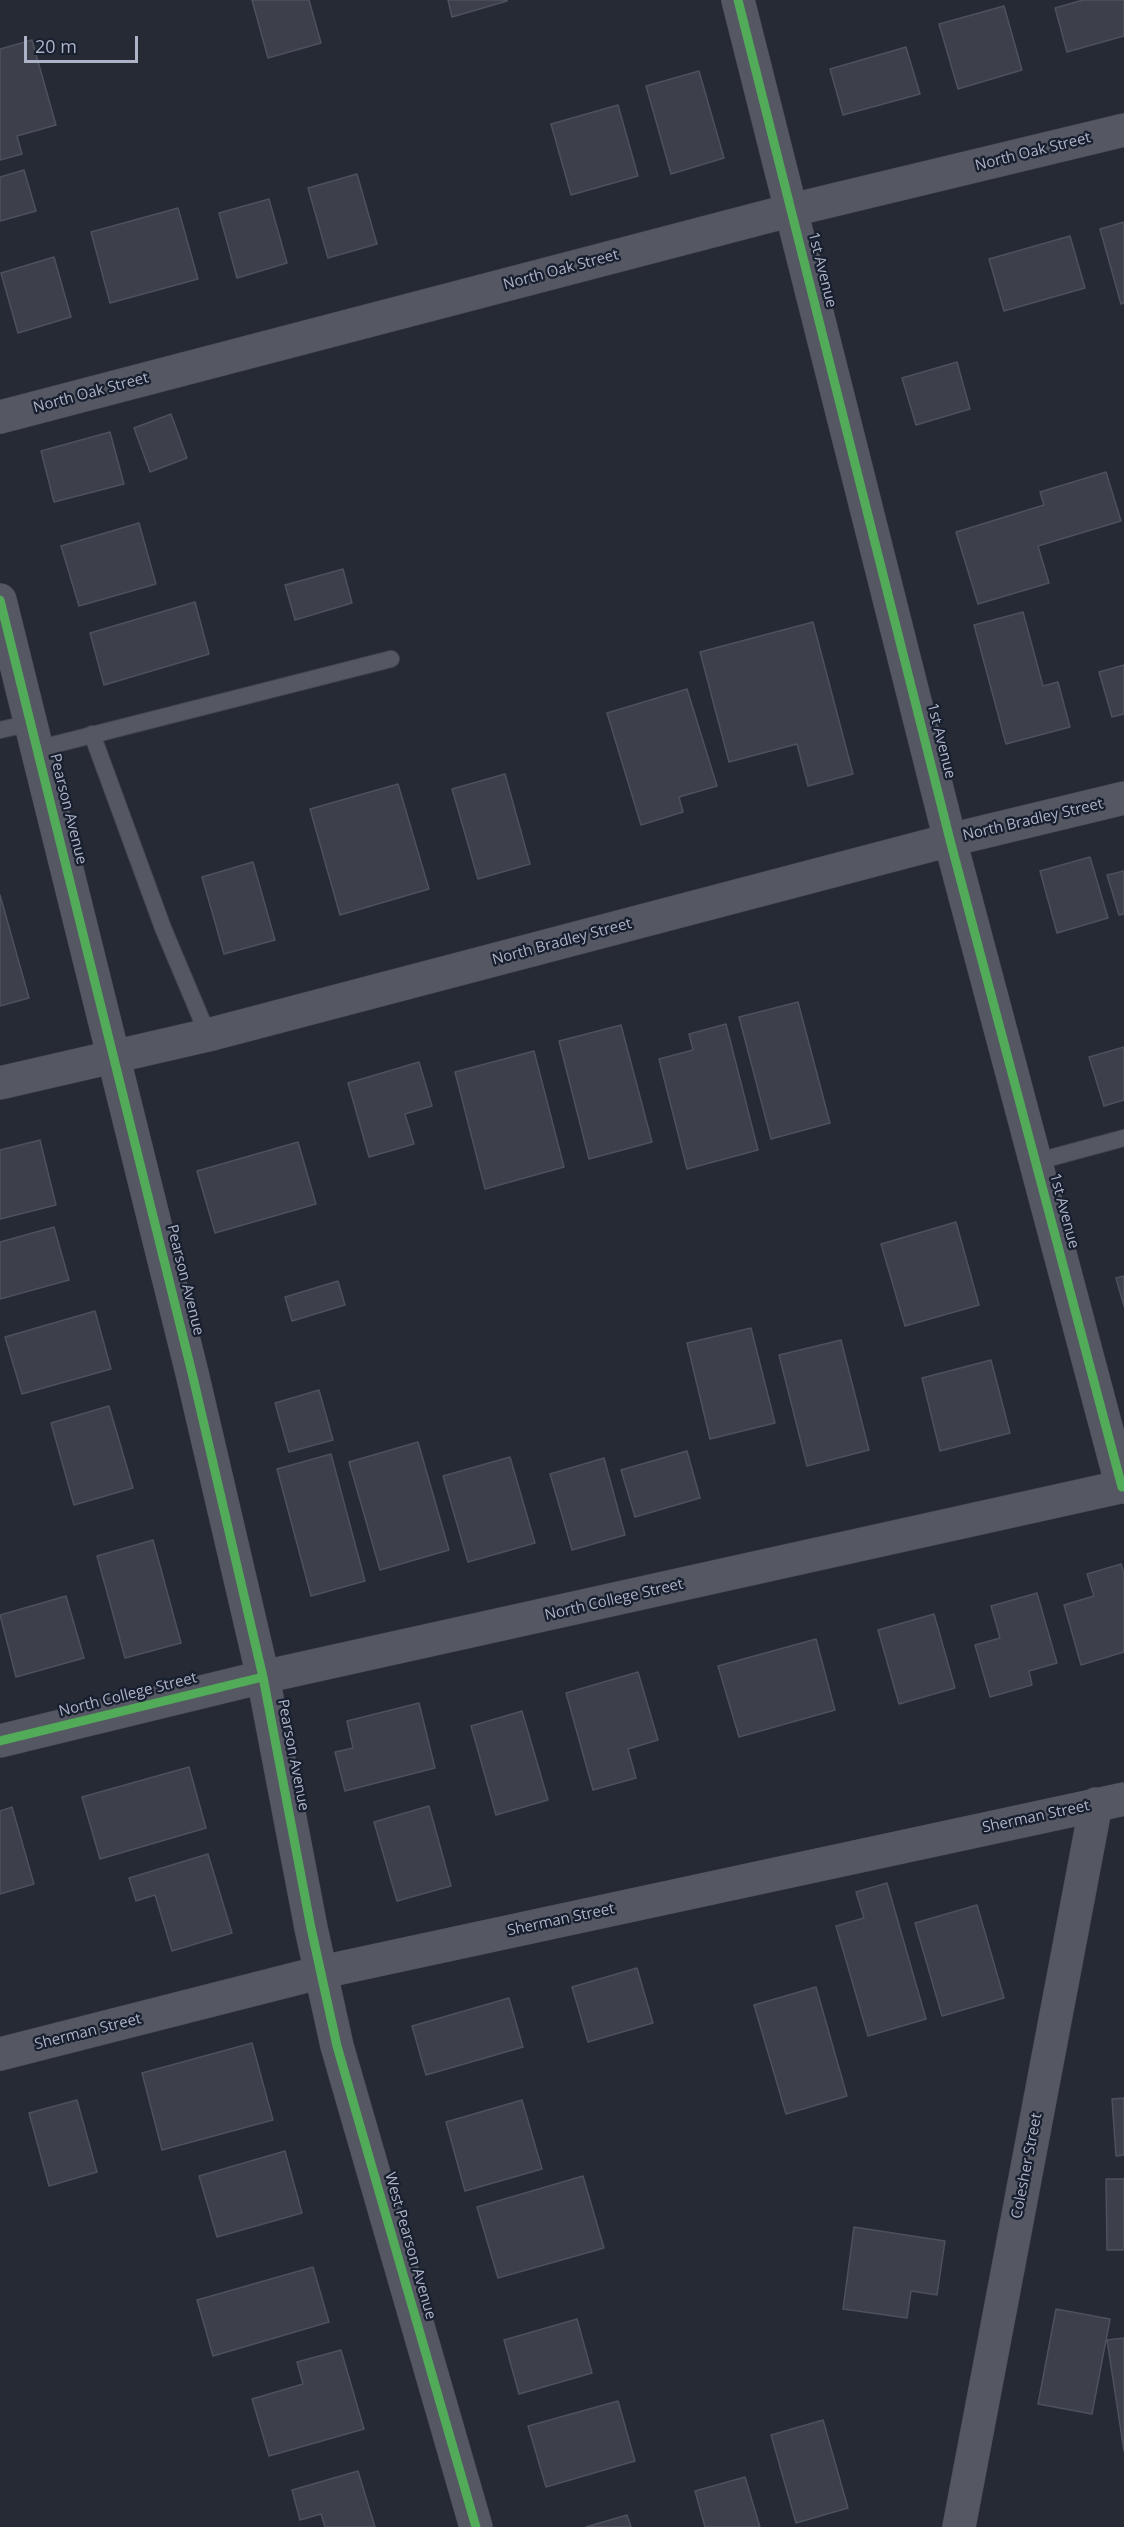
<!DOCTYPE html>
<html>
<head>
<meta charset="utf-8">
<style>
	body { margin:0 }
	#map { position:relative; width:1124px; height:2527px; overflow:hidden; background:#252a35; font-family:"Open Sans",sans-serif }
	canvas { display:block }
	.scale { position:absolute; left:24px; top:36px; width:114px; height:27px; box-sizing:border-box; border:3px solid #adb4c7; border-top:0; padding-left:8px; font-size:18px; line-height:21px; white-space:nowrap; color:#adb4c7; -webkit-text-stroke:4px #181f2f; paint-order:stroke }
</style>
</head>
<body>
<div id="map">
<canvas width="1124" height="2527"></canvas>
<div class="scale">20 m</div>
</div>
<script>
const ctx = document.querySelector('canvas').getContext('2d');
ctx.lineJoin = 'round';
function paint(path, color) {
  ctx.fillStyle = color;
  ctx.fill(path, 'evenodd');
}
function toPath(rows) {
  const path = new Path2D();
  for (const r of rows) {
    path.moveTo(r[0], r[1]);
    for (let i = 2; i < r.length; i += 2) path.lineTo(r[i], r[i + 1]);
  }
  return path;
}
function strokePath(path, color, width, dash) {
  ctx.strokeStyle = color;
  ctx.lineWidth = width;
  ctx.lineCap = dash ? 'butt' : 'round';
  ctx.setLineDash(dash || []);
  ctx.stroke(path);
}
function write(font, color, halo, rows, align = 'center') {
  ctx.font = font + ' "Open Sans",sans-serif';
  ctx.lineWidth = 4.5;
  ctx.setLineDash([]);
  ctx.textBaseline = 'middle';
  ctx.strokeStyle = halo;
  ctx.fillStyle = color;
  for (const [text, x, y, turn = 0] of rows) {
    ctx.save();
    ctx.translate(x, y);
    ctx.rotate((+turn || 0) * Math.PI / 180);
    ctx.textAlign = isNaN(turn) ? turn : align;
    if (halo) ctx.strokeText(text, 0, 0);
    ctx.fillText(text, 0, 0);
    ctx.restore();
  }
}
const building = toPath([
	[252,0,309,0,321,43,268,58,252,0],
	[448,0,507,0,507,1,452,17,448,0],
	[1083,0,1124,0,1124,36,1067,52,1055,8,1083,0],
	[1004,6,1022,70,958,89,939,24,1004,6],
	[32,40,56,125,17,136,22,154,0,160,0,49,32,40],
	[906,47,920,94,843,115,830,69,906,47],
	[699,71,724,158,671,174,646,86,699,71],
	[618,105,638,176,571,195,551,124,618,105],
	[24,170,36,211,0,221,0,177,24,170],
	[357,174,377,244,328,258,308,188,357,174],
	[269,199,287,263,237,278,219,213,269,199],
	[178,208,198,279,110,303,91,232,178,208],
	[1124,222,1124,303,1121,304,1100,229,1124,222],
	[1070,236,1085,288,1004,311,989,259,1070,236],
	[54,257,71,317,18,333,1,273,54,257],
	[957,362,970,409,916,425,902,378,957,362],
	[171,414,187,458,150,472,134,428,171,414],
	[110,432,124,484,54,502,41,451,110,432],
	[1106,472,1121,521,1038,546,1049,583,978,604,956,532,1044,505,1040,492,1106,472],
	[139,523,156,584,79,606,61,546,139,523],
	[343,569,352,603,295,620,285,585,343,569],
	[195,602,209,654,104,685,90,633,195,602],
	[1023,612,1043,686,1058,682,1070,727,1006,744,974,625,1023,612],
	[813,622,853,774,808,786,797,744,729,762,700,652,813,622],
	[1124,665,1124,714,1112,717,1099,672,1124,665],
	[687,689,717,786,679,797,683,812,641,825,607,713,687,689],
	[505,774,530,864,478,879,452,789,505,774],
	[398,784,429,889,340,915,310,809,398,784],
	[1090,857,1108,918,1057,933,1040,871,1090,857],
	[253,862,275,940,224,954,202,877,253,862],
	[1124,871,1124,914,1119,915,1107,875,1124,871],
	[0,895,29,998,0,1006,0,895],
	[798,1002,830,1123,771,1139,739,1017,798,1002],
	[726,1024,758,1150,687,1169,659,1059,693,1050,689,1034,726,1024],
	[621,1025,652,1142,589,1159,559,1041,621,1025],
	[1124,1047,1124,1100,1104,1106,1089,1057,1124,1047],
	[534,1051,564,1167,485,1189,455,1072,534,1051],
	[419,1062,432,1106,405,1114,414,1144,369,1157,348,1083,419,1062],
	[40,1140,56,1205,0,1219,0,1150,40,1140],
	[298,1142,316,1204,215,1233,197,1171,298,1142],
	[956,1222,979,1305,905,1326,881,1244,956,1222],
	[54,1227,69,1280,0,1299,0,1242,54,1227],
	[1124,1276,1124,1306,1116,1278,1124,1276],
	[338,1281,345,1305,292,1321,285,1297,338,1281],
	[95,1311,111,1369,22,1394,5,1337,95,1311],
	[751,1328,775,1423,710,1439,687,1343,751,1328],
	[841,1340,869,1450,807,1466,779,1355,841,1340],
	[991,1360,1010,1433,940,1451,922,1378,991,1360],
	[319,1390,333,1440,289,1452,275,1403,319,1390],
	[109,1406,133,1488,74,1505,51,1423,109,1406],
	[418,1442,449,1550,380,1570,349,1462,418,1442],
	[687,1451,700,1498,635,1517,621,1470,687,1451],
	[331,1454,365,1581,311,1596,277,1469,331,1454],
	[510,1457,535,1543,468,1562,443,1476,510,1457],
	[604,1458,625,1535,572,1550,550,1474,604,1458],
	[153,1540,181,1643,125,1658,97,1556,153,1540],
	[1121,1564,1124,1573,1124,1652,1081,1665,1064,1605,1094,1596,1087,1574,1121,1564],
	[1037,1593,1057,1663,1029,1671,1032,1685,990,1697,975,1645,1000,1638,991,1606,1037,1593],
	[66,1596,84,1658,16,1677,0,1615,66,1596],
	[934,1614,955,1688,899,1704,878,1630,934,1614],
	[816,1639,835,1710,739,1737,718,1666,816,1639],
	[638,1672,658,1740,628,1749,636,1778,593,1790,566,1693,638,1672],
	[419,1703,435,1768,345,1791,335,1752,353,1748,347,1721,419,1703],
	[522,1711,548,1800,496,1815,471,1726,522,1711],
	[189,1767,206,1828,100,1859,82,1797,189,1767],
	[429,1806,451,1886,397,1901,374,1822,429,1806],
	[12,1807,34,1884,0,1894,0,1811,12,1807],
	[208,1854,232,1933,172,1951,155,1895,136,1901,129,1878,208,1854],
	[887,1883,926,2019,868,2036,836,1926,864,1918,856,1892,887,1883],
	[977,1905,1004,1998,942,2016,915,1923,977,1905],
	[637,1968,653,2023,588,2042,572,1987,637,1968],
	[816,1987,847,2096,786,2114,754,2005,816,1987],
	[509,1998,523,2047,426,2075,412,2026,509,1998],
	[252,2043,273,2120,162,2150,142,2073,252,2043],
	[1124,2098,1124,2155,1116,2156,1112,2099,1124,2098],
	[77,2100,97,2172,49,2186,29,2113,77,2100],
	[522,2100,542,2169,465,2191,446,2122,522,2100],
	[285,2151,302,2213,217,2237,199,2176,285,2151],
	[583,2176,604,2248,498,2278,477,2207,583,2176],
	[1106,2179,1124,2179,1124,2250,1107,2250,1106,2179],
	[854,2227,945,2241,937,2295,911,2291,907,2318,843,2309,854,2227],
	[313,2267,329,2322,213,2356,197,2300,313,2267],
	[1056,2309,1110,2319,1092,2414,1038,2404,1056,2309],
	[577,2319,592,2373,519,2394,504,2340,577,2319],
	[1124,2338,1124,2451,1107,2340,1124,2338],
	[341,2350,364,2429,269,2456,252,2399,303,2384,297,2362,341,2350],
	[618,2401,635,2461,546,2487,528,2426,618,2401],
	[823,2420,848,2508,796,2523,771,2435,823,2420],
	[358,2471,375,2527,325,2527,321,2514,300,2520,292,2490,358,2471],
	[745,2477,760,2527,705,2527,695,2491,745,2477],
	[627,2515,631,2527,586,2527,627,2515]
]);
const lane = toPath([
	[0,730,31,723],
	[92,734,163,928,208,1035],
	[37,749,391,659],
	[1035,1162,1124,1138]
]);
const street = toPath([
	[738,0,950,840,1122,1487],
	[0,417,792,210,1124,130],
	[0,600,192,1373,263,1677,311,1928,337,2046,476,2527],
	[0,1083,208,1035,950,840,1124,798],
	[0,1741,263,1677,1124,1486],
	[0,2054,322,1972,1124,1799],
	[959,2527,1096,1804]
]);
const cycleway = toPath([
	[738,0,950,840,1122,1487],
	[0,600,192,1373,263,1677,311,1928,337,2046,476,2527],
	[0,1741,263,1677]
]);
const streetNames = [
	["North Oak Street",1033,152,-14],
	["North Oak Street",561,270,-15],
	["1st Avenue",822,270,76],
	["North Oak Street",91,393,-15],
	["1st Avenue",941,741,76],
	["Pearson Avenue",68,809,76],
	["North Bradley Street",1033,820,-13],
	["North Bradley Street",562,942,-15],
	["1st Avenue",1064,1211,75],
	["Pearson Avenue",185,1280,76],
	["North College Street",614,1600,-13],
	["North College Street",128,1695,-14],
	["Pearson Avenue",293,1755,79],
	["Sherman Street",1036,1817,-12],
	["Sherman Street",561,1920,-12],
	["Sherman Street",88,2032,-14],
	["Colesher Street",1027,2166,-79],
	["West Pearson Avenue",410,2246,74]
];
paint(building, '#3d404b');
strokePath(building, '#4c515d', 1.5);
strokePath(lane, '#41454d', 18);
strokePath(street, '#41454d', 34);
strokePath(lane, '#555862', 16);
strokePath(street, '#555862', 33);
strokePath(cycleway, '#51ab58', 9);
write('15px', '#adb4c7', '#181f2f', streetNames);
</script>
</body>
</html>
